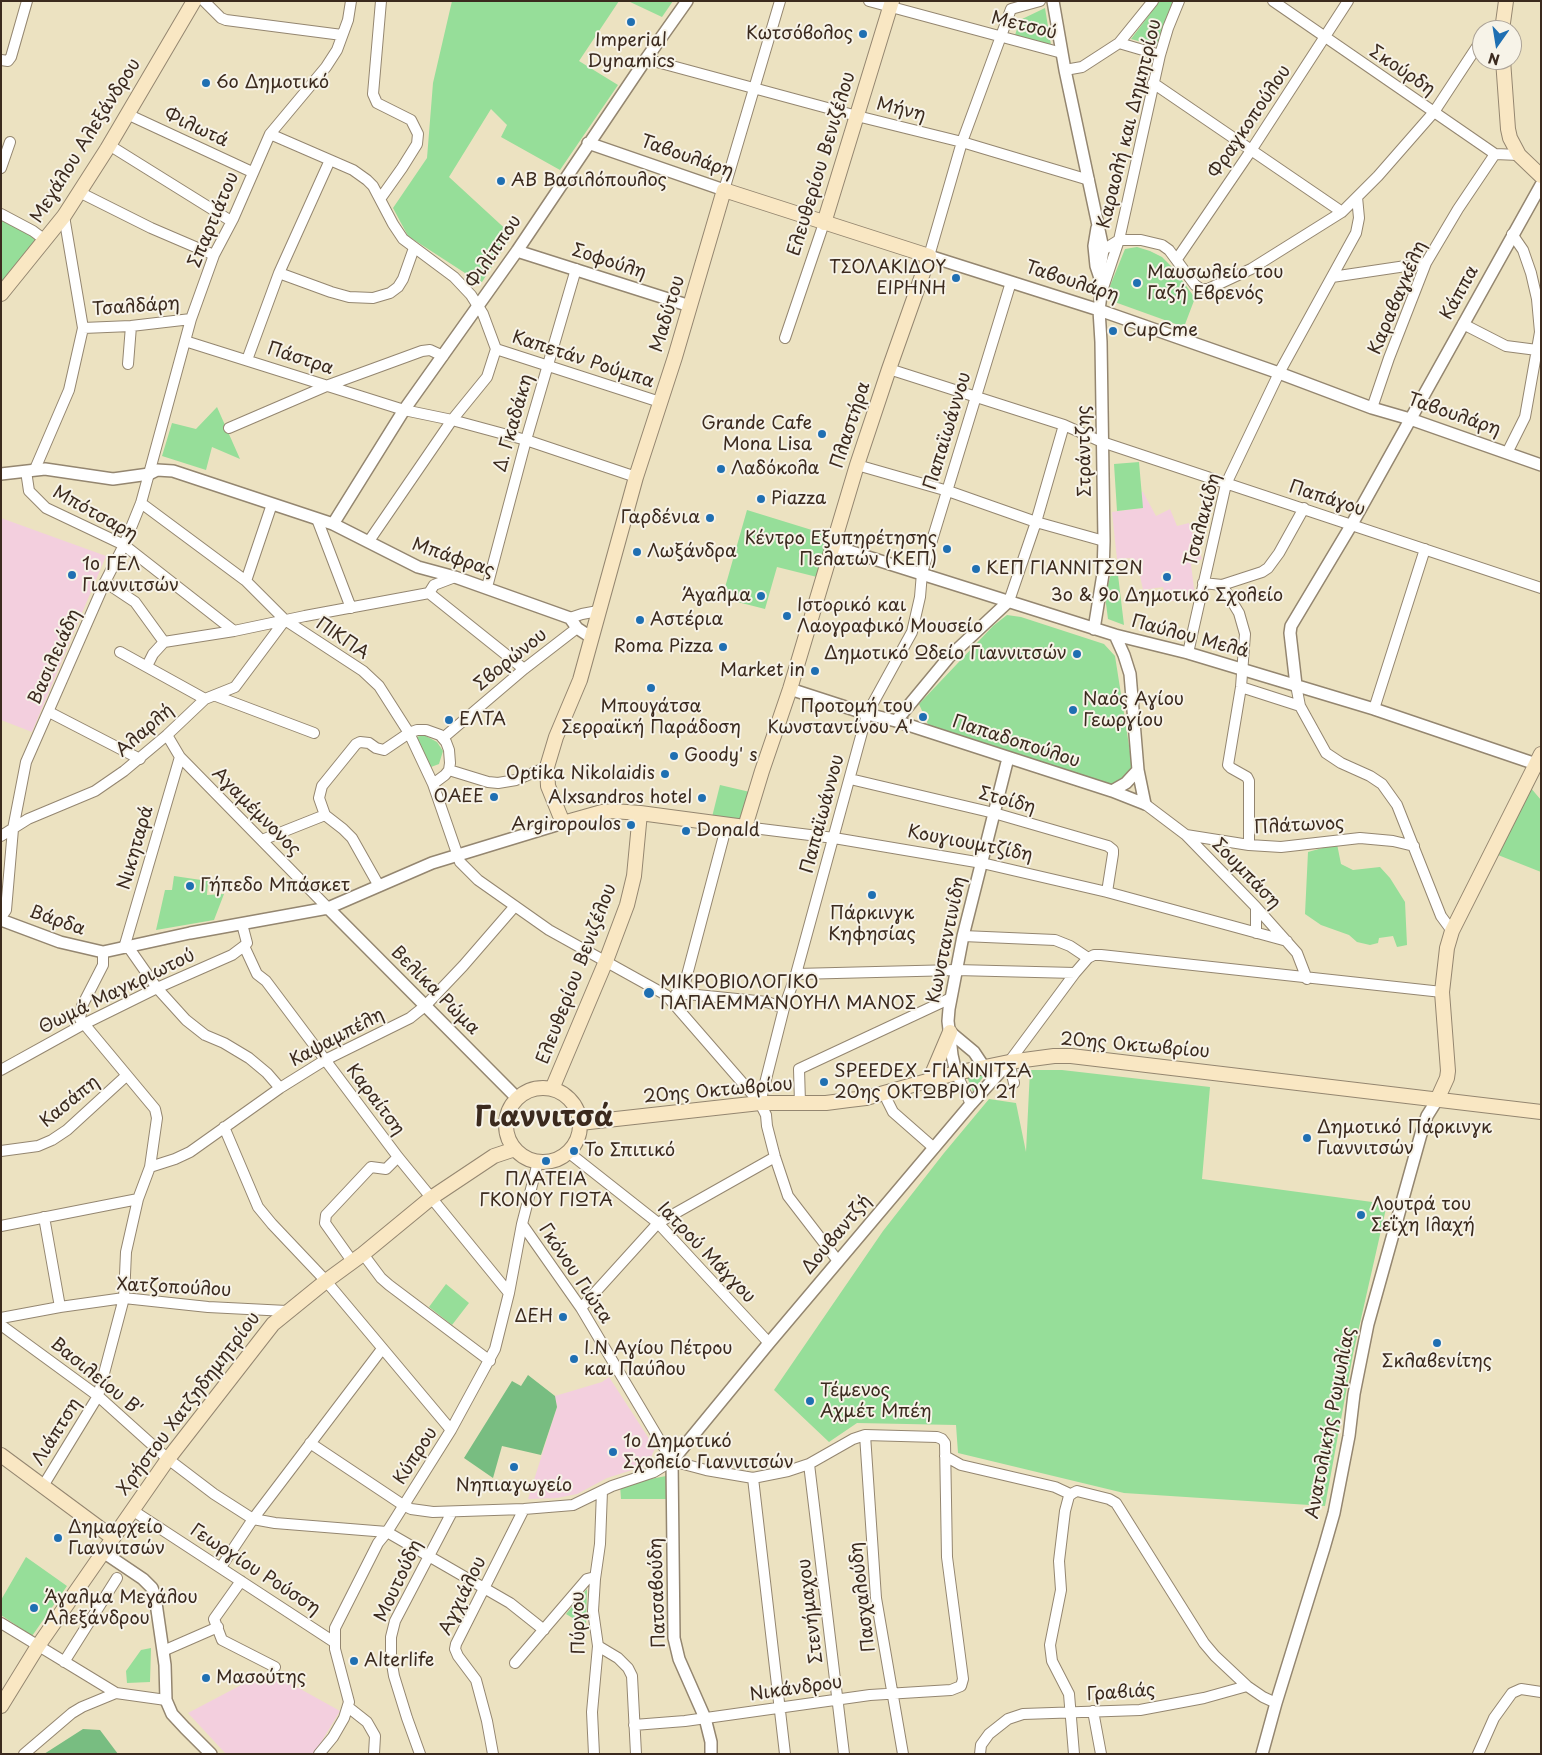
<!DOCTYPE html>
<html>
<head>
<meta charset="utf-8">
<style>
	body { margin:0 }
	#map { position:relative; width:1542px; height:1755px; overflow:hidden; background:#ece2c1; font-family:"Playpen Sans",sans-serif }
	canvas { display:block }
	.frame { position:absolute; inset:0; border:2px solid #3b2a1e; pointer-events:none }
	.north { position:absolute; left:1472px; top:20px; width:50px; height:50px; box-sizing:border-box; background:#f7f3e8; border:1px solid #aca397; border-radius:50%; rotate:193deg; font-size:14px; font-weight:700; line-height:20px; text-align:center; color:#3b2a1e }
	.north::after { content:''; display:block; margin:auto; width:18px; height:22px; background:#1f6fb2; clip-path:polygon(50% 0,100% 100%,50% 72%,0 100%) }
</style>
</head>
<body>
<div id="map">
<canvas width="1542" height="1755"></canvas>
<div class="frame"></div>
<div class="north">N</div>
</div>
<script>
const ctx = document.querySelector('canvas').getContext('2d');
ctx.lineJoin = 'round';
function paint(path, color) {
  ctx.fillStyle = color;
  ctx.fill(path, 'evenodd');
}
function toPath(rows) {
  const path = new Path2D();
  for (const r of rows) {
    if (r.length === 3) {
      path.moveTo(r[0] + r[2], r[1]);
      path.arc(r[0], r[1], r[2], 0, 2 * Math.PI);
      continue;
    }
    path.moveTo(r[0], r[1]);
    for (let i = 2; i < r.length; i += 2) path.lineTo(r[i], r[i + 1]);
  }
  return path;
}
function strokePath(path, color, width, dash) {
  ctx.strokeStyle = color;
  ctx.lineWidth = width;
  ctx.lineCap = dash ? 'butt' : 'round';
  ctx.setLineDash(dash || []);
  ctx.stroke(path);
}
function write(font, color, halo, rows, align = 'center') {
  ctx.font = font + ' "Playpen Sans",sans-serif';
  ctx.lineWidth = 4;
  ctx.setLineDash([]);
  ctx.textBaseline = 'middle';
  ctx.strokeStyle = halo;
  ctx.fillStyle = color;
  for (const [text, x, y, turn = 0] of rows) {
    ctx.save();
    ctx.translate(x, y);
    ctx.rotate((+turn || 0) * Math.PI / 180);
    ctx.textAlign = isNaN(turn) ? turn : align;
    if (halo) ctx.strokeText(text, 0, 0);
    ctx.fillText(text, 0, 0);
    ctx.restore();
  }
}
const built = toPath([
	[1141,492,1143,492,1156,516,1170,509,1177,526,1189,523,1202,559,1191,564,1195,597,1166,602,1163,587,1143,590,1139,571,1132,558,1117,559,1112,512,1142,508],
	[1,518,106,556,32,732,1,720],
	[609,1377,655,1448,648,1465,607,1478,577,1494,557,1498,528,1499,557,1407,555,1396,602,1382],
	[264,1673,277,1676,340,1711,314,1754,226,1754,188,1713]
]);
const green = toPath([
	[452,1,619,1,579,61,618,85,560,170,501,137,507,125,491,109,449,177,512,235,482,282,472,281,465,273,408,236,393,208,427,158,433,83],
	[628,1,673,1,662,17],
	[1164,1,1174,1,1157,46,1131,39,1159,2],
	[1045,8,1051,45,1014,38,1020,20],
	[1,214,39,235,1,294],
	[1137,247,1150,251,1162,257,1173,268,1195,298,1184,327,1109,300,1108,291,1125,249],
	[217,407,240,459,212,447,206,470,162,456,172,423,196,429],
	[1139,462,1143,508,1117,511,1114,464],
	[747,510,828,535,817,577,777,567,765,609,722,598],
	[1111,574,1118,575,1124,625,1108,619,1105,596],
	[1007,615,1021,617,1104,644,1115,656,1133,771,1109,788,930,729,919,704,993,626],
	[424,735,437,742,443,751,439,764,431,767,416,737],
	[720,785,750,792,740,828,711,821],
	[1530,787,1541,800,1541,872,1498,855],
	[1337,844,1341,864,1353,870,1380,867,1390,878,1405,902,1407,945,1397,947,1393,936,1379,938,1378,943,1370,945,1357,942,1349,935,1321,925,1305,914,1308,852],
	[174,876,208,881,207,895,224,894,214,920,156,930,165,890,172,890],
	[989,1068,973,1092,966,1074],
	[1030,1070,1062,1070,1210,1087,1202,1179,1387,1204,1353,1354,1325,1506,1124,1493,958,1453,956,1425,857,1423,829,1442,774,1390,883,1231,944,1153,989,1099,1016,1103,1026,1152],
	[446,1284,469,1303,452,1325,429,1307],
	[666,1476,666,1499,621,1499,620,1485],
	[26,1557,67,1586,32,1636,1,1615,1,1600],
	[587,1589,586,1626,566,1614],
	[151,1648,150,1682,127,1683,126,1671,141,1650]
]);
const forest = toPath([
	[528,1375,555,1396,557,1407,541,1455,502,1446,493,1478,464,1458,512,1381,521,1386],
	[83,1729,100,1730,118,1754,44,1754]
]);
const minor = toPath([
	[204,1,221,18,226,20,342,35],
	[869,1,1062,53],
	[1273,1,1495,154,1519,155],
	[1119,43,1160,55],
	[646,59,857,116,962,142,1089,180],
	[1,60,8,61,11,57,27,1],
	[1065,70,1082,67,1119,43,1153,1],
	[1153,83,1342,212],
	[127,114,252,172],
	[270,134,353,170,367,180,373,186,393,224,403,239,454,277,471,295,483,314,496,349],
	[109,145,231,221],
	[1,168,10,142],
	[724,190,780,1],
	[79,192,151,228,214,255],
	[380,199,402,168,417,144,418,134,411,120,377,103,373,94,381,1],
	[1,214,33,231,45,240],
	[1103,250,1119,240,1141,240,1162,245,1169,250,1195,285,1201,289,1208,289,1251,269,1342,212,1378,176,1434,112,1482,39],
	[929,256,962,142,1011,9,1040,1],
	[1177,259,1252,149,1348,1],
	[279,273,331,292,349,297,373,298,390,293,398,287,403,279,414,248],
	[1332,277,1426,263],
	[1101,294,1119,240,1160,55,1168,28,1179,1],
	[1463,324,1506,346,1537,350],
	[83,328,131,326,191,319],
	[785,338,824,223],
	[185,341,404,410,452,420,526,440,636,477],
	[496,349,660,402],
	[247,360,279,273,330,160],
	[128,364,131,326],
	[889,369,1064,425,1102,442,1541,588],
	[1372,408,1389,358,1426,263,1458,209,1495,154],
	[229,428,329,385,422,351,430,350,443,356],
	[1507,453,1525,417,1540,332,1537,299,1531,273,1523,250,1512,234],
	[857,465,948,491,1036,522,1104,541],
	[35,469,69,390,83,328,64,216],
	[26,471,29,491,46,508,124,545,234,631],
	[141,503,246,581,285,620,363,671,379,686,409,733,433,784,460,862,478,880,549,930,666,995,760,1103,766,1115,767,1126,775,1157,788,1196,838,1261],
	[317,519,351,608],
	[369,541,452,420,487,377,496,349],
	[246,581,272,504],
	[105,582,135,602,164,642],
	[1203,583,1222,585,1262,572,1268,568,1279,553,1304,508],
	[1222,585,1239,613,1245,634,1241,687,1228,765,1231,768,1247,777,1249,781,1249,845],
	[487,587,526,440,576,269],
	[429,593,524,669],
	[1009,601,1036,522,1064,425],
	[570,618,582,614,598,611],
	[120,652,205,699],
	[1188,653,1226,484,1279,373,1356,233,1359,218,1357,197],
	[147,666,153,654,164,642,234,631,305,616,429,593,434,585,455,577],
	[1296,685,1300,706,1326,753,1341,763,1370,776,1382,784,1397,805,1441,916,1452,931],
	[1241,687,1300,706],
	[216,696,314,733],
	[1374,709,1425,549],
	[49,712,140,759],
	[167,735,180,757,328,908],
	[443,738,524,669,577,628],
	[180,757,124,948,129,948,157,988,186,1020,205,1035,224,1043,249,1058,267,1073,280,1088],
	[449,770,488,782,498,783,516,780,547,767],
	[850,779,994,813,1108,846,1113,850,1113,854,1107,892],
	[1145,804,1186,835,1256,907,1297,953,1307,979],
	[325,815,343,829,352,838,379,886],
	[745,827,834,838,982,863,1107,892,1287,941],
	[1186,835,1249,845,1281,847,1360,838,1393,841,1414,846],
	[1,836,28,819,95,791,124,771,167,735,205,699,235,687,285,620],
	[262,840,325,815,319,798,322,786,356,744,360,742,369,743,376,748,384,750,409,733,417,730,426,730,440,735,446,742,449,750,450,763,449,770,445,775,433,784],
	[1256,907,1256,933],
	[1,917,6,910,13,829,26,762,105,582,124,545,141,503,191,319,214,255,233,219,270,134,326,67,337,50,348,20,351,1],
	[963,936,1055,940,1070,946,1088,958],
	[244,946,257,974,266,981,398,1157,509,1293],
	[796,974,956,970,1075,973],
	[676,994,687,994,767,1002,784,1008],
	[682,994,727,824],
	[1,1070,84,1024,157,988,232,955,244,946,247,943,242,924],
	[956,1073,971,1104],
	[1014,1083,1009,1062,1075,973,1088,958,1094,955,1101,955,1442,992],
	[888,1091,887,1100,893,1112,934,1148],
	[760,1103,784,1008,796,974,867,714,912,632,920,597,922,573,1011,282],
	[800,1103,799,1069,951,998],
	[224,1127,258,1207,272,1224,326,1281,451,1430],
	[1,1151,38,1146,52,1140,67,1130,126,1076],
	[568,1152,658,1223,769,1343],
	[150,1167,175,1159,190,1152,280,1088,325,1060,410,1018,425,1006,463,966,515,906],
	[44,1217,60,1307],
	[522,1224,581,1308,672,1461,706,1470,753,1478,788,1471,809,1464,853,1439,865,1435,937,1437,942,1439,945,1443,947,1557,963,1679,961,1686,951,1690,870,1695,685,1721,634,1725],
	[1,1226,138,1199],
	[363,1254,381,1278,389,1285,490,1361],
	[352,1261,325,1223,326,1215,371,1167,386,1169,398,1157],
	[581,1308,658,1223,775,1157],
	[1,1318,60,1307,124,1298,208,1307,287,1311],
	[1,1325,98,1396,168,1459,214,1494,253,1519,275,1523,387,1532,510,1603,544,1630],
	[865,1435,876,1598,903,1754],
	[310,1443,403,1505,411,1509,433,1512,524,1509,573,1505,612,1486,654,1472,672,1461],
	[945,1456,961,1465,1055,1487,1070,1494],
	[809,1464,844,1754],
	[753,1478,785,1754],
	[43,1486,98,1396,124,1298,126,1252,138,1199,150,1167,157,1118,155,1109,80,1019,82,1006,103,965,103,952],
	[132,1510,334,1642],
	[221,1567,253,1519,382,1349],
	[241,1581,214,1619,222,1640,275,1667],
	[1,1623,116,1693],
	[598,1646,618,1658,628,1668,632,1676,636,1754],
	[163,1651,218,1627],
	[64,1662,117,1578],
	[515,1663,587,1579,595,1577],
	[348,1707,367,1722,375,1736,374,1754],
	[1093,1711,1101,1754],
	[24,1754,72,1713,82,1707,116,1693,166,1700],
	[319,1754,333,1737,344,1718,349,1702,335,1649,335,1628,378,1543,387,1532,451,1430,495,1349,509,1293,522,1224,538,1162],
	[420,1754,407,1718,394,1676,391,1658,391,1637,395,1621,452,1512],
	[493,1754,487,1721,476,1680,458,1656,455,1649,456,1644,524,1509],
	[594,1754,592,1712,598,1646,593,1611,595,1579,600,1544,602,1491],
	[980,1754,981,1745,989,1734,1008,1719,1023,1714,1140,1710,1204,1698,1247,1686,1263,1697,1276,1703],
	[1074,1754,1069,1694,1052,1661,1050,1645,1061,1590,1059,1561,1065,1511,1069,1496,1073,1493,1077,1491,1109,1499,1116,1503,1204,1643,1215,1656,1247,1686],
	[1478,1754,1494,1718,1512,1693,1521,1689,1541,1692]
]);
const tertiary = toPath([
	[1053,1,1065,70,1102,244,1103,250,1100,269],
	[588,143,724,190],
	[517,251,690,306],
	[929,256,1099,310,1279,373,1372,408,1410,419,1541,465],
	[1,474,45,469,113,479,149,474,157,470,173,471,333,524,418,567,455,577,570,618,577,628,592,638],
	[333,524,404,410,517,251,646,59,687,1],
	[833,546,1115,635,1188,653,1374,709,1536,764],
	[1094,629,1103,574,1104,541,1101,342,1099,310,1101,295,1100,278,1096,266,1094,246,1097,228],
	[1115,635,1124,655,1130,674,1138,770,1145,804],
	[1296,685,1290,633,1291,626,1352,524,1541,185],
	[790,689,867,714,896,721,1112,791,1145,804],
	[896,721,949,657,1009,601],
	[1112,791,1126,783,1138,770],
	[328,908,517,1098],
	[1,920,60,942,103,952,190,933,328,908,432,863,563,823],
	[950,1032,974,1052,984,1067],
	[956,1073,952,1055,948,1021,949,1009,963,936,1008,758],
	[103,1552,143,1579,152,1588,155,1596,165,1665,166,1700,172,1714,185,1728,211,1754],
	[711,1754,711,1742,705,1718,679,1659,674,1638,672,1461,769,1343,971,1104,1009,1062],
	[1262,1754,1276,1703,1324,1548,1334,1513,1349,1436,1354,1394,1368,1324,1421,1134,1427,1116,1437,1100]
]);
const secondary = toPath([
	[1502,30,1506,1],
	[1503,60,1508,129,1510,138,1519,155,1541,176],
	[724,190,929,256,889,369,857,465,790,689,762,771,745,827,640,813,613,811,602,812,563,823,548,786,547,767,556,737,580,680,636,477,675,357,724,190],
	[824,223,892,1],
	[1,294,64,216,107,149,194,1],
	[930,1079,950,1032],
	[543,1125,37],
	[552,1089,606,961,627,905,634,876,640,813],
	[1437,1100,1447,1078,1448,1071,1442,992,1447,948,1452,931,1541,754],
	[580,1123,760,1103,826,1103,849,1100,866,1098,956,1073,1009,1062,1054,1056,1071,1056,1541,1112],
	[1,1455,113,1538],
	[1,1706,38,1646,168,1459,273,1324,326,1281,363,1254,431,1198,494,1156,515,1149]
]);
const markers = [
	[631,22,5,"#1f6fb2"],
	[863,34,5,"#1f6fb2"],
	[206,83,5,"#1f6fb2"],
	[501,181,5,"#1f6fb2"],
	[956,278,5,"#1f6fb2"],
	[1137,283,5,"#1f6fb2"],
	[1113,331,5,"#1f6fb2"],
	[822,434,5,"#1f6fb2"],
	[721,469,5,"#1f6fb2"],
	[761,499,5,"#1f6fb2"],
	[710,518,5,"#1f6fb2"],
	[947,549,5,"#1f6fb2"],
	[637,552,5,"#1f6fb2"],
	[976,569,5,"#1f6fb2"],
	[72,575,5,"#1f6fb2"],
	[1167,577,5,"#1f6fb2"],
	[761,596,5,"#1f6fb2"],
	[787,616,5,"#1f6fb2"],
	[640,620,5,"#1f6fb2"],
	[723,647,5,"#1f6fb2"],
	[1077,654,5,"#1f6fb2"],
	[815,671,5,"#1f6fb2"],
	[651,688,5,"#1f6fb2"],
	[1073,710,5,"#1f6fb2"],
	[923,717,5,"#1f6fb2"],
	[449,720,5,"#1f6fb2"],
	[674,756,5,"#1f6fb2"],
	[665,774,5,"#1f6fb2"],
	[494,797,5,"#1f6fb2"],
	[702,798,5,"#1f6fb2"],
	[631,825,5,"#1f6fb2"],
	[686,831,5,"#1f6fb2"],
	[190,886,5,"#1f6fb2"],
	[872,895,5,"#1f6fb2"],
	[649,993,6,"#1f6fb2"],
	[824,1082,5,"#1f6fb2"],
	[1307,1138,5,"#1f6fb2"],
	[574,1151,5,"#1f6fb2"],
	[546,1161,5,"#1f6fb2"],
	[1361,1215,5,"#1f6fb2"],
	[563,1317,5,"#1f6fb2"],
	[1437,1343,5,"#1f6fb2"],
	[574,1359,5,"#1f6fb2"],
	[810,1401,5,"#1f6fb2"],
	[613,1452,5,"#1f6fb2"],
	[514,1467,5,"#1f6fb2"],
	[58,1538,5,"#1f6fb2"],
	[34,1608,5,"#1f6fb2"],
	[354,1661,5,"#1f6fb2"],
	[206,1678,5,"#1f6fb2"]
];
const streetNames = [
	["Μετσού",1024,26,14],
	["Σκούρδη",1402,71,34],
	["Μήνη",901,110,14],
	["Φραγκοπούλου",1250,122,-56],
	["Καραολή και Δημητρίου",1130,124,-76],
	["Φιλωτά",196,128,25],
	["Μεγάλου Αλεξάνδρου",86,141,-58],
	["Ταβουλάρη",687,157,19],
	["Ελευθερίου Βενιζέλου",822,164,-73],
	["Σπαρτιάτου",214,220,-67],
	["Φιλίππου",494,252,-56],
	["Σοφούλη",609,262,18],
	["Ταβουλάρη",1072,282,18],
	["Κάππα",1460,293,-61],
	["Καραβαγκέλη",1398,298,-67],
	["Τσαλδάρη",136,307,-4],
	["Μαδύτου",668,314,-73],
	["Πάστρα",300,359,18],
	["Καπετάν Ρούμπα",583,360,18],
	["Ταβουλάρη",1454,415,19],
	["Δ. Γκαδάκη",514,423,-74],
	["Πλαστήρα",851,425,-72],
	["Παπαϊωάννου",948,431,-73],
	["Στράντζης",1085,451,-91],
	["Παπάγου",1327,499,18],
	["Μπότσαρη",95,514,29],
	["Τσαλακίδη",1203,520,-75],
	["Μπάφρας",453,558,19],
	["Παύλου Μελά",1190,637,15],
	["ΠΙΚΠΑ",342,639,34],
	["Βασιλειάδη",55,657,-66],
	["Σβορώνου",511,660,-39],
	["Αλαρλή",145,731,-41],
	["Παπαδοπούλου",1016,742,18],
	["Στοίδη",1007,801,15],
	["Αγαμέμνονος",256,812,45],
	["Παπαϊωάννου",823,814,-75],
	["Πλάτωνος",1299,826,-3],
	["Κουγιουμτζίδη",970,844,11],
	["Νικηταρά",136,848,-74],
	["Σουμπάση",1246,874,46],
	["Βάρδα",57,921,19],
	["Κωνσταντινίδη",947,940,-78],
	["Ελευθερίου Βενιζέλου",577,974,-69],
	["Βελίκα Ρώμα",435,991,45],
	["Θωμά Μαγκριωτού",117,992,-26],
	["Καψαμπέλη",337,1038,-28],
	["20ης Οκτωβρίου",1135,1046,5],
	["20ης Οκτωβρίου",718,1091,-5],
	["Καραίτση",375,1100,53],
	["Κασάπη",70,1102,-39],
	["Δουβαντζή",837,1235,-50],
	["Ιατρού Μάγγου",706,1253,46],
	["Γκόνου Γιώτα",575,1274,56],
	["Χατζοπούλου",174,1288,3],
	["Βασιλείου Β'",96,1377,39],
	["Χρήστου Χατζηδημητρίου",189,1404,-53],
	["Ανατολικής Ρωμυλίας",1331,1423,-79],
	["Λιάπτση",57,1432,-58],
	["Κύπρου",416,1456,-57],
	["Γεωργίου Ρούσση",255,1570,33],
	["Μουτούδη",399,1581,-65],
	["Πατσαβούδη",658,1593,-92],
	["Αγχιάλου",463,1596,-64],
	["Πασχαλούδη",863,1597,-97],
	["Στενήμαχου",811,1611,-97],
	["Πύργου",579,1623,-91],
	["Νικάνδρου",796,1689,-8],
	["Γραβιάς",1121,1693,-4]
];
const poiNames = [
	["Κωτσόβολος",853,34,"right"],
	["Imperial",631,41,"center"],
	["Dynamics",631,62,"center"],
	["6ο Δημοτικό",216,83],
	["ΑΒ Βασιλόπουλος",511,181],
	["ΤΣΟΛΑΚΙΔΟΥ",946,268,"right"],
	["ΕΙΡΗΝΗ",946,289,"right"],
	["Μαυσωλείο του",1147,273],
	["Γαζή Εβρενός",1147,294],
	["CupCme",1123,331],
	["Grande Cafe",812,424,"right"],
	["Mona Lisa",812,445,"right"],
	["Λαδόκολα",731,469],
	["Piazza",771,499],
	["Γαρδένια",700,518,"right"],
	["Κέντρο Εξυπηρέτησης",937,539,"right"],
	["Πελατών (ΚΕΠ)",937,560,"right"],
	["Λωξάνδρα",647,552],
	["1o ΓΕΛ",82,565],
	["Γιαννιτσών",82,586],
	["ΚΕΠ ΓΙΑΝΝΙΤΣΩΝ",986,569],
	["Άγαλμα",751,596,"right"],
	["3ο & 9ο Δημοτικό Σχολείο",1167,596,"center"],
	["Ιστορικό και",797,606],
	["Λαογραφικό Μουσείο",797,627],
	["Αστέρια",650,620],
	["Roma Pizza",713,647,"right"],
	["Δημοτικό Ωδείο Γιαννιτσών",1067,654,"right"],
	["Market in",805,671,"right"],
	["Ναός Αγίου",1083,700],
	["Γεωργίου",1083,721],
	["Μπουγάτσα",651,707,"center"],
	["Σερραϊκή Παράδοση",651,728,"center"],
	["Προτομή του",913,707,"right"],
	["Κωνσταντίνου Α'",913,728,"right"],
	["ΕΛΤΑ",459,720],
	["Goody' s",684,756],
	["Optika Nikolaidis",655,774,"right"],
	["ΟΑΕΕ",484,797,"right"],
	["Alxsandros hotel",692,798,"right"],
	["Argiropoulos",621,825,"right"],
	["Donald",696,831],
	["Γήπεδο Μπάσκετ",200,886],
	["Πάρκινγκ",872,914,"center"],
	["Κηφησίας",872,935,"center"],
	["ΜΙΚΡΟΒΙΟΛΟΓΙΚΟ",660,983],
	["ΠΑΠΑΕΜΜΑΝΟΥΗΛ ΜΑΝΟΣ",660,1004],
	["SPEEDEX -ΓΙΑΝΝΙΤΣΑ",834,1072],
	["20ης ΟΚΤΩΒΡΙΟΥ 21",834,1093],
	["Δημοτικό Πάρκινγκ",1317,1128],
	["Γιαννιτσών",1317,1149],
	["Το Σπιτικό",584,1151],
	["ΠΛΑΤΕΙΑ",546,1180,"center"],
	["ΓΚΟΝΟΥ ΓΙΩΤΑ",546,1201,"center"],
	["Λουτρά του",1371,1205],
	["Σεΐχη Ιλαχή",1371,1226],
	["ΔΕΗ",553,1317,"right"],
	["Ι.Ν Αγίου Πέτρου",584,1349],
	["και Παύλου",584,1370],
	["Σκλαβενίτης",1437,1362,"center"],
	["Τέμενος",820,1391],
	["Αχμέτ Μπέη",820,1412],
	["1ο Δημοτικό",623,1442],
	["Σχολείο Γιαννιτσών",623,1463],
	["Νηπιαγωγείο",514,1486,"center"],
	["Δημαρχείο",68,1528],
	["Γιαννιτσών",68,1549],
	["Άγαλμα Μεγάλου",44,1598],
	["Αλεξάνδρου",44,1619],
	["Alterlife",364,1661],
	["Μασούτης",216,1678]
];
const townNames = [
	["Γιαννιτσά",544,1118]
];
paint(built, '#f3cfde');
paint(green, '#96de99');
paint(forest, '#78bd81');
strokePath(minor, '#948670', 12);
strokePath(tertiary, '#948670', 14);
strokePath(secondary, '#948670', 16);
strokePath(minor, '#fff', 10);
strokePath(tertiary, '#fff', 11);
strokePath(secondary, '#f9e7c3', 14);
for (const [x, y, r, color] of markers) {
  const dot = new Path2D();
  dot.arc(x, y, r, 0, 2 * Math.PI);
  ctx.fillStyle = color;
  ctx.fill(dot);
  strokePath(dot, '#f7f3e8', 2);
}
write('18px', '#3b2a1e', '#f7f3e8', streetNames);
write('18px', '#3b2a1e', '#f7f3e8', poiNames, 'left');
write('bold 28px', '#3b2a1e', '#f7f3e8', townNames);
</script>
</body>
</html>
